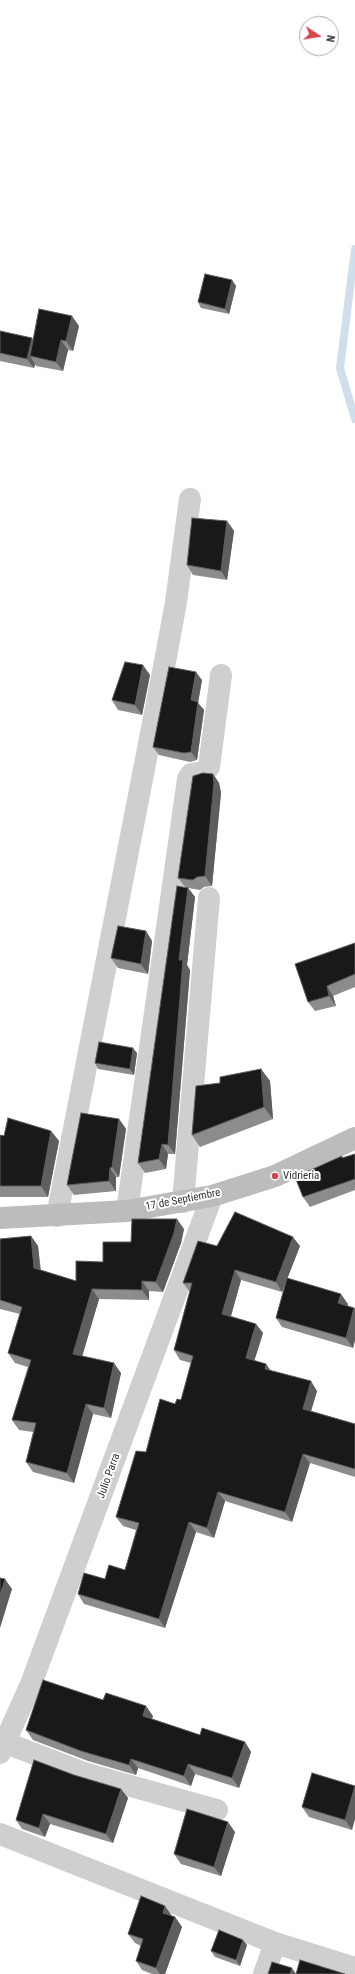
<!DOCTYPE html>
<html>
<head>
<meta charset="utf-8">
<style>
	body { margin:0 }
	#map { position:relative; width:355px; height:1974px; overflow:hidden; background:#fff; font-family:"Roboto Condensed",sans-serif }
	canvas { display:block }
	.north { position:absolute; left:299px; top:16px; width:40px; height:40px; box-sizing:border-box; background:#fff; border:1px solid #adadad; border-radius:50%; rotate:102deg; font-size:11px; font-weight:700; line-height:16px; text-align:center; color:#323232 }
	.north::after { content:''; display:block; margin:auto; width:14px; height:18px; background:#d84549; clip-path:polygon(50% 0,100% 100%,50% 72%,0 100%) }
</style>
</head>
<body>
<div id="map">
<canvas width="355" height="1974"></canvas>
<div class="north">N</div>
</div>
<script>
const ctx = document.querySelector('canvas').getContext('2d');
ctx.lineJoin = 'round';
function toPath(rows) {
  const path = new Path2D();
  for (const r of rows) {
    path.moveTo(r[0], r[1]);
    for (let i = 2; i < r.length; i += 2) path.lineTo(r[i], r[i + 1]);
  }
  return path;
}
function strokePath(path, color, width, dash) {
  ctx.strokeStyle = color;
  ctx.lineWidth = width;
  ctx.lineCap = dash ? 'butt' : 'round';
  ctx.setLineDash(dash || []);
  ctx.stroke(path);
}
function paint(path, color) {
  ctx.fillStyle = color;
  ctx.fill(path, 'evenodd');
}
function write(font, color, halo, rows, align = 'center') {
  ctx.font = font + ' "Roboto Condensed",sans-serif';
  ctx.lineWidth = 4;
  ctx.setLineDash([]);
  ctx.textBaseline = 'middle';
  ctx.strokeStyle = halo;
  ctx.fillStyle = color;
  for (const [text, x, y, turn = 0] of rows) {
    ctx.save();
    ctx.translate(x, y);
    ctx.rotate((+turn || 0) * Math.PI / 180);
    ctx.textAlign = isNaN(turn) ? turn : align;
    if (halo) ctx.strokeText(text, 0, 0);
    ctx.fillText(text, 0, 0);
    ctx.restore();
  }
}
const stream = toPath([
	[355,249,340,368,355,419]
]);
const street = toPath([
	[183,1202,209,898],
	[127,1211,188,779,191,774,204,772,209,767,221,675],
	[57,1216,167,651,176,602,190,499],
	[6,1743,84,1773,217,1810],
	[0,1753,31,1684,212,1196],
	[0,1834,275,1943,355,1968],
	[264,1974,275,1943]
]);
const secondary = toPath([
	[0,1218,127,1211,212,1196,275,1176,355,1138]
]);
const wall = toPath([
	[232,280,236,286,229,314,201,308,198,302],
	[79,326,73,351,68,350,63,371,36,366,35,364,34,368,0,361,0,331,33,340],
	[227,521,234,531,227,580,193,575,187,565],
	[150,675,142,715,118,710,112,700],
	[202,680,198,703,204,710,197,760,190,762,159,755,153,747],
	[213,774,219,783,221,793,212,886,204,887,200,890,188,888,195,897,187,965,190,970,175,1154,168,1154,166,1169,145,1173,138,1163,185,887,178,878],
	[146,931,152,941,148,974,118,968,111,958],
	[355,943,355,987,333,996,336,1006,315,1011,308,1002],
	[137,1053,134,1075,98,1069,95,1063],
	[261,1069,270,1081,273,1119,200,1147,192,1135,220,1083],
	[119,1119,126,1129,119,1177,116,1177,116,1191,74,1195,67,1185],
	[51,1131,59,1141,48,1197,0,1197,0,1135,4,1136],
	[355,1154,355,1190,310,1207,303,1197,343,1158],
	[184,1229,181,1243,163,1292,149,1291,149,1300,99,1299,82,1356,121,1373,111,1418,93,1414,74,1483,33,1472,26,1462,33,1432,19,1430,12,1420,28,1367,15,1363,8,1353,20,1314,0,1309,0,1239,31,1236,38,1246,41,1270,76,1281,131,1242],
	[217,1246,300,1246,287,1279,348,1304,347,1306,354,1308,355,1309,355,1340,353,1348,282,1327,276,1318,286,1282,282,1292,241,1280,231,1316,256,1324,263,1333,254,1361,266,1364,270,1370,317,1391,311,1411,355,1424,355,1477,310,1463,292,1522,225,1501,214,1538,196,1532,165,1628,84,1604,78,1594,105,1579,125,1570,136,1530,123,1526,116,1517,146,1452,175,1404,181,1400,191,1363,180,1360,174,1350,190,1292,183,1283],
	[153,1716,152,1719,200,1735,245,1742,251,1752,239,1788,195,1774,191,1786,138,1768,136,1775,88,1761,33,1740,26,1730],
	[74,1775,121,1789,128,1798,113,1843,50,1824,45,1837,22,1829,16,1820],
	[355,1786,352,1830,309,1817,302,1807],
	[235,1832,221,1876,181,1864,174,1854],
	[172,1916,175,1917,182,1927,165,1974,152,1974,142,1970,136,1961,141,1946,135,1943,128,1934],
	[247,1945,240,1966,215,1957,211,1951]
]);
const shadedWall = toPath([
	[232,280,236,286,229,314,225,309],
	[72,316,79,326,73,351,66,341],
	[32,338,38,348,30,356,35,364,34,368,27,359],
	[61,340,68,350,63,371,56,362],
	[227,521,234,531,227,580,221,571],
	[143,665,150,675,142,715,135,705],
	[196,672,202,680,198,703,204,710,197,760,191,752,191,700],
	[213,774,219,783,221,793,212,886,205,876],
	[188,888,195,897,187,965,190,970,175,1154,168,1145,179,960],
	[146,931,152,941,148,974,141,964],
	[327,986,333,996,336,1006,329,996],
	[133,1048,137,1053,134,1075,130,1069],
	[261,1069,270,1081,273,1119,264,1107],
	[119,1119,126,1129,119,1177,112,1167],
	[51,1131,59,1141,48,1197,41,1186],
	[162,1144,168,1154,166,1169,159,1159],
	[110,1168,116,1177,116,1191,109,1181],
	[177,1219,184,1229,181,1243,163,1292,156,1282],
	[31,1236,38,1246,41,1278,34,1268],
	[293,1237,300,1246,282,1292,276,1282],
	[235,1270,241,1280,229,1323,222,1314],
	[142,1281,149,1291,149,1300,142,1290],
	[92,1289,99,1299,80,1364,73,1354],
	[341,1294,348,1304,345,1313,338,1303],
	[354,1308,355,1309,355,1340,353,1348,346,1338],
	[256,1324,263,1333,252,1368,246,1358],
	[114,1363,121,1373,111,1418,104,1408],
	[266,1364,273,1374,265,1369],
	[311,1381,317,1391,309,1418,303,1409],
	[86,1404,93,1414,74,1483,67,1473],
	[303,1454,310,1463,292,1522,285,1512],
	[218,1492,225,1501,214,1538,207,1528],
	[189,1522,196,1532,165,1628,159,1619],
	[5,1579,12,1589,0,1628,0,1596],
	[146,1706,153,1716,149,1726,143,1716],
	[245,1742,251,1752,239,1788,232,1778],
	[131,1759,138,1768,136,1775,129,1765],
	[188,1764,195,1774,191,1786,184,1776],
	[355,1786,355,1819,352,1830,345,1820],
	[121,1789,128,1798,113,1843,106,1834],
	[43,1814,50,1824,45,1837,39,1828],
	[228,1822,235,1832,221,1876,214,1867],
	[165,1906,172,1916,170,1922,163,1913],
	[175,1917,182,1927,165,1974,160,1974,156,1968],
	[243,1940,247,1945,240,1966,236,1960],
	[292,1968,296,1974,290,1974]
]);
const building = toPath([
	[205,274,232,280,225,309,198,302,205,274],
	[39,309,72,316,66,341,61,340,56,362,30,356,39,309],
	[0,331,32,338,27,359,0,353,0,331],
	[192,518,227,521,221,571,187,565,192,518],
	[125,662,143,665,135,705,112,700,125,662],
	[169,667,196,672,191,700,198,702,191,752,184,753,153,747,169,667],
	[203,773,213,774,214,783,205,876,197,877,193,880,178,878,193,776,203,773],
	[177,886,188,888,179,960,183,960,168,1145,162,1144,159,1159,138,1163,177,886],
	[118,926,146,931,141,964,111,958,118,926],
	[355,943,355,974,327,986,329,996,308,1002,295,964,355,943],
	[99,1042,133,1048,130,1069,95,1063,99,1042],
	[261,1069,264,1107,192,1135,196,1086,220,1083,220,1077,261,1069],
	[81,1113,119,1119,112,1167,110,1168,109,1181,67,1185,81,1113],
	[8,1118,51,1131,41,1186,0,1186,0,1135,4,1136,8,1118],
	[355,1154,355,1179,303,1197,295,1177,342,1156,342,1158,355,1154],
	[235,1212,293,1237,276,1282,235,1270,222,1314,256,1324,246,1358,266,1364,265,1369,311,1381,303,1409,355,1424,355,1469,303,1454,285,1512,218,1492,207,1528,189,1522,159,1619,78,1594,84,1573,105,1579,109,1565,125,1570,139,1523,116,1517,136,1451,146,1452,160,1399,175,1404,177,1399,181,1400,193,1356,174,1350,192,1283,183,1283,198,1241,217,1246,235,1212],
	[132,1219,177,1219,174,1233,156,1282,142,1281,142,1290,92,1289,73,1354,114,1363,104,1408,86,1404,67,1473,26,1462,36,1423,12,1420,31,1360,8,1353,22,1307,0,1300,0,1239,31,1236,34,1268,76,1281,76,1261,103,1262,103,1242,131,1242,132,1219],
	[287,1278,341,1294,338,1303,354,1308,346,1338,276,1318,287,1278],
	[0,1578,5,1579,0,1596,0,1578],
	[43,1680,103,1700,106,1693,146,1706,143,1716,200,1735,202,1728,245,1742,232,1778,188,1764,184,1776,131,1759,129,1765,81,1751,26,1730,43,1680],
	[34,1760,74,1775,121,1789,106,1834,43,1814,39,1828,16,1820,34,1760],
	[312,1773,355,1786,345,1820,302,1807,312,1773],
	[187,1809,228,1822,214,1867,174,1854,187,1809],
	[141,1896,165,1906,163,1913,175,1917,156,1968,136,1961,143,1939,128,1934,141,1896],
	[219,1930,243,1940,236,1960,211,1951,219,1930],
	[300,1960,345,1974,296,1974,300,1960],
	[272,1962,292,1968,290,1974,268,1974,272,1962]
]);
const markers = [
	[275,1176,4,"#d84549"]
];
const poiNames = [
	["Vidrieria",283,1176]
];
const streetNames = [
	["17 de Septiembre",183,1200,-11],
	["Julio Parra",109,1476,-70]
];
strokePath(stream, '#d0dfeb', 8);
strokePath(street, '#cfcfcf', 22);
strokePath(secondary, '#bcbcbc', 22);
paint(wall, '#8c8c8c');
paint(shadedWall, '#5e5e5e');
paint(building, '#191919');
strokePath(building, '#5e5e5e', 1);
for (const [x, y, r, color] of markers) {
  const dot = new Path2D();
  dot.arc(x, y, r, 0, 2 * Math.PI);
  ctx.fillStyle = color;
  ctx.fill(dot);
  strokePath(dot, '#fff', 1.5);
}
write('11px', '#323232', '#fff', poiNames, 'left');
write('11px', '#323232', '#fff', streetNames);
</script>
</body>
</html>
